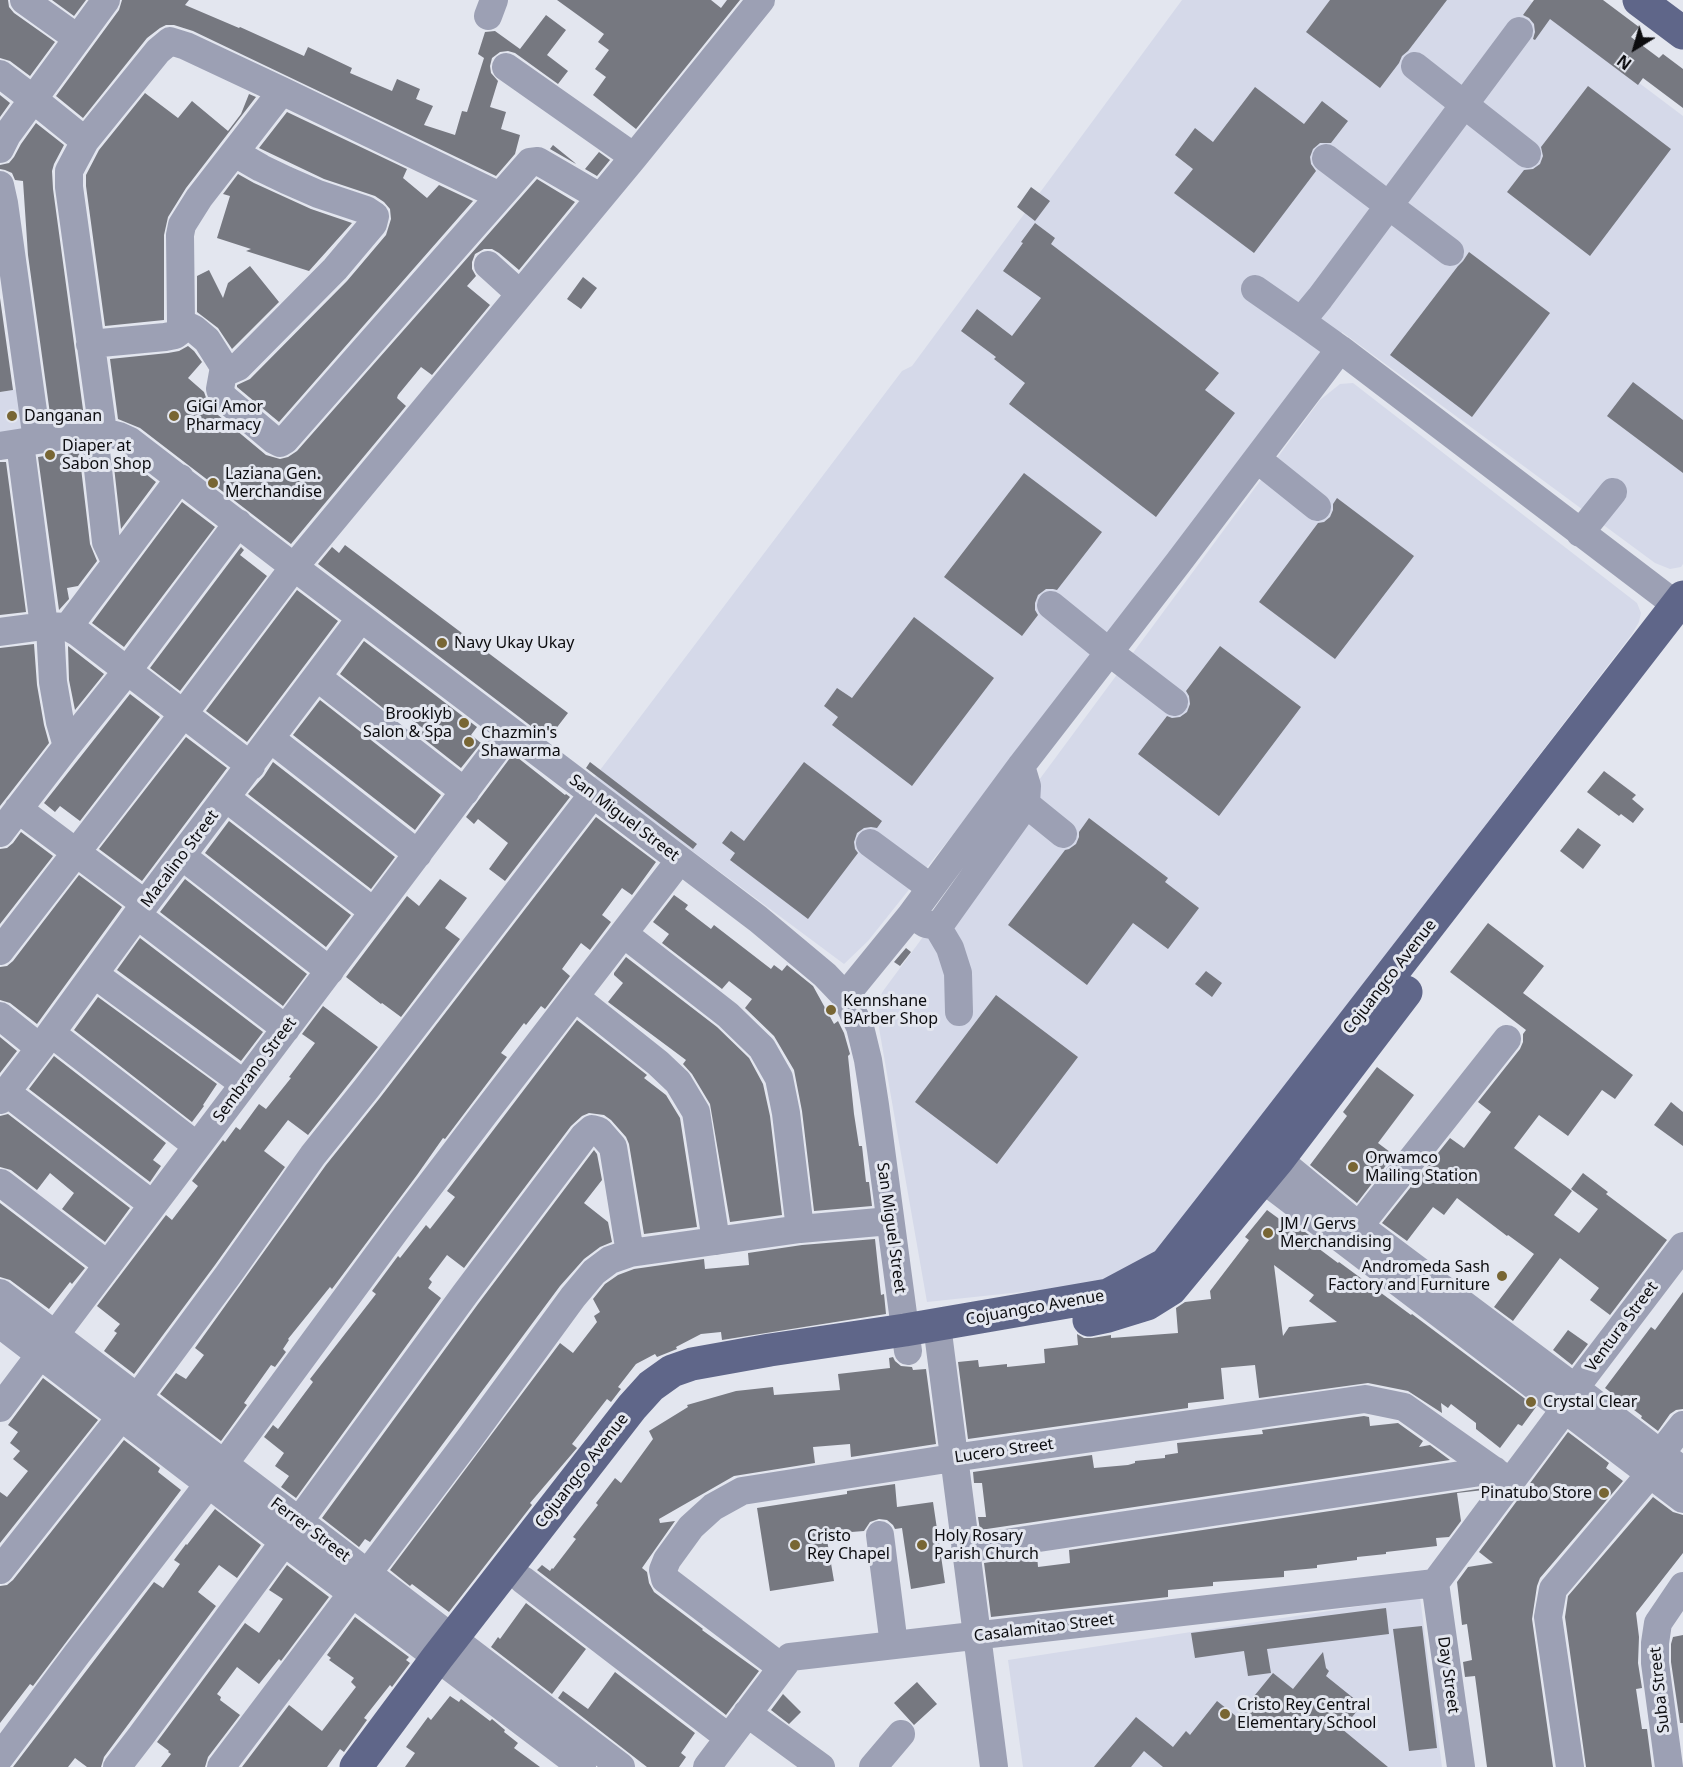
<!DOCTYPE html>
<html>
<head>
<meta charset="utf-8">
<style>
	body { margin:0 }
	#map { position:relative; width:1683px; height:1767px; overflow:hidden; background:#e3e6ef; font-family:"Noto Sans",sans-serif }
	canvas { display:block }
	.north { position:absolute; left:1605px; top:18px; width:60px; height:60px; -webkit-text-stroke:4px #e3e6ef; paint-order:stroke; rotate:217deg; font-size:16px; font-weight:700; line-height:24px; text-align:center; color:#0c0c0f }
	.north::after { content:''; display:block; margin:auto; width:21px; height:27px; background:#0c0c0f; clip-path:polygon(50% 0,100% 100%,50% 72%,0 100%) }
</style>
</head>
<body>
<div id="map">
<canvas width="1683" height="1767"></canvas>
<div class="north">N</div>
</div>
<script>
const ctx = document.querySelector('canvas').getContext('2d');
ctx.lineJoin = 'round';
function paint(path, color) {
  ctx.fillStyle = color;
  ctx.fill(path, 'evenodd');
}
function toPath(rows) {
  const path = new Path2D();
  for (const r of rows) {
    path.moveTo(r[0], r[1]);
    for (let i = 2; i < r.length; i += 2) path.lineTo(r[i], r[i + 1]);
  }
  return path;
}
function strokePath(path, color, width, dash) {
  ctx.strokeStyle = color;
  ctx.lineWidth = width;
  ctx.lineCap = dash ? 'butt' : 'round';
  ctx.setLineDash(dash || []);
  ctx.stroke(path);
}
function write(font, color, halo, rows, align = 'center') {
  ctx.font = font + ' "Noto Sans",sans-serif';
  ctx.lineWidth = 6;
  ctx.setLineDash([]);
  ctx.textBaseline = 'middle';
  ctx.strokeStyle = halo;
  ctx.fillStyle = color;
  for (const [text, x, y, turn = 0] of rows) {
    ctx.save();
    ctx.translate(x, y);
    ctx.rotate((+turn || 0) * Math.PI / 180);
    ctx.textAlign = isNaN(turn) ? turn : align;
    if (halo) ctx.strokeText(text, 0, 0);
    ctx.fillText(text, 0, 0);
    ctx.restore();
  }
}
const built = toPath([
	[1182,0,1529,0,1683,116,1683,564,1681,567,1670,569,1655,563,1342,332,1077,679,868,941,844,964,594,778,902,371,912,366],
	[1353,383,1637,603,1641,613,1639,622,1632,634,1497,810,1168,1245,1106,1283,927,1302,879,1028,876,1005,883,991,1320,400,1340,384],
	[20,389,27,439,0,443,0,392],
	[1420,1597,1442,1767,1023,1767,1008,1660]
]);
const building = toPath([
	[0,0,8,0,9,7,14,13,55,42,30,76,10,61,0,58],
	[52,0,86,0,74,16],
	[122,0,189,0,185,5,239,28,240,27,304,56,308,47,352,68,350,73,392,91,397,79,420,89,416,99,433,106,424,125,455,135,462,111,467,112,484,58,478,54,485,32,495,31,520,49,546,15,566,30,547,55,568,71,558,84,515,53,508,51,500,52,492,58,490,66,491,73,498,81,490,107,506,112,501,129,520,135,515,154,496,176,193,31,174,25,166,25,160,28,147,38,83,118,56,96,119,10],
	[557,0,711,0,721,8,727,0,740,0,636,129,593,95,606,77,595,69,609,50,598,42,604,34],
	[1330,0,1447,0,1408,51,1402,56,1399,63,1380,88,1306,32],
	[1534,0,1603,0,1639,27,1631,37,1659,58,1663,54,1683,69,1683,108,1643,78,1638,85,1550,19,1535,40,1533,39,1535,32,1534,24,1529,18,1523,15],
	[1588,86,1671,149,1590,256,1507,192,1524,170,1533,169,1540,164,1543,156,1541,147],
	[1255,87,1304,124,1322,101,1348,121,1331,143,1320,143,1313,149,1310,157,1311,164,1316,171,1254,253,1174,193,1193,169,1175,155,1195,128,1213,142],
	[145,93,178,118,192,101,228,131,241,114,249,94,256,97,186,188,168,217,164,235,164,320,105,326,86,186,86,175,99,150],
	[0,95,10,103,0,117],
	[287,112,407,169,403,178,427,198,439,185,473,201,279,422,237,387,237,385,250,379,347,281,386,235,391,219,390,209,384,202,375,196,324,179,259,148],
	[36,123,64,145,54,164,52,171,53,189,84,417,51,421,28,255,23,181,15,180,12,173,5,170,0,169,0,165,9,163,14,157,21,144],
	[553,145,574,162,576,164,550,149],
	[599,152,610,160,597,176,585,169],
	[238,174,254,183,311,209,352,223,309,271,246,251,251,249,217,238,230,196,223,194],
	[537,179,575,202,519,270,499,253,492,249,484,249,475,254,472,262,472,269,476,276,467,286,490,305,432,375,421,367,398,395,397,398,406,406,291,544,140,428,118,419,110,359,168,353,179,351,188,346,194,351,202,362,188,378,204,392,208,403,212,410,266,455,280,459,288,457,297,451],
	[1031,187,1050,201,1035,221,1017,207],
	[1035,223,1055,238,1051,244,1219,373,1205,390,1235,413,1156,517,1009,404,1025,383,994,359,996,357,961,331,977,309,1012,336,1041,298,1003,271,1023,243,1021,242],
	[1469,252,1550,313,1472,417,1390,355,1458,266,1463,261],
	[250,266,279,302,232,349,218,328,197,312,197,276,209,270,223,298,228,283],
	[583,277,597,288,581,309,567,299],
	[0,298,13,390,0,392],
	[1633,382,1683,420,1683,473,1607,416],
	[79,451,90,544,97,561,78,586,67,588,69,599,59,610,38,457],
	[113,458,137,467,156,482,121,529],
	[0,462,6,462,26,612,0,615],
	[1024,473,1102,532,1057,590,1053,589,1046,589,1038,595,1035,603,1035,610,1038,615,1022,636,944,577],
	[1337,498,1414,556,1335,659,1259,602,1318,523,1324,522,1330,517,1333,510,1333,504],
	[182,502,215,527,124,647,92,623],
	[345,545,568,713,548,739,318,564,332,547,339,553],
	[241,547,244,550,240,555,267,576,180,691,150,668],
	[297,590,338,621,247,742,206,711],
	[914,617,994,678,912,786,832,725,838,717,824,706,837,688,852,698],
	[364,641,477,727,471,735,481,743,461,768,419,735,424,729,398,710,393,716,340,674],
	[34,644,37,685,44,725,49,743,0,806,0,648],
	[68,646,104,674,75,710,69,680],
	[1220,646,1301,707,1219,816,1138,754,1167,716,1172,718,1180,717,1187,712,1190,704,1189,696,1186,691],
	[130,694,160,717,80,821,60,806,55,812,44,803],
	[320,700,441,795,415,830,293,735],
	[186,737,227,768,142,881,99,849],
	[513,754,565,795,566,794,570,797,505,881,489,869,508,843,478,819,474,824,466,817],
	[273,762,395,857,371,889,248,794,264,776],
	[590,762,697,844,693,849,586,768],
	[804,762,882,821,877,828,871,827,864,828,857,833,854,842,855,849,858,853,808,919,730,860,735,853,722,843,731,831,744,841],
	[1604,771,1636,795,1632,799,1644,809,1633,823,1621,814,1619,816,1587,792],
	[596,817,656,862,632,895,622,888,602,915,611,922,590,950,581,943,562,969,570,976,545,1009,541,1006,526,1025,524,1023,501,1053,507,1057,445,1139,443,1138,417,1175,332,1289,330,1287,288,1339,289,1340,283,1349,286,1352,275,1367,271,1365,244,1403,247,1405,221,1441,160,1394,176,1373,186,1379,204,1355,195,1348,326,1165,379,1099],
	[1089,818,1168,878,1165,882,1199,908,1168,949,1133,923,1087,985,1008,925,1065,850,1069,849,1076,844,1079,837,1079,832],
	[229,821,351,915,326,947,205,853],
	[1578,828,1601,845,1583,869,1560,851],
	[21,832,53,856,0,924,0,849,7,848,13,843],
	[79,875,122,907,37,1024,10,1003,0,1000,0,967,7,966,13,961],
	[185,879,307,974,283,1006,160,912],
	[440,879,467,898,445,928,460,939,401,1017,382,1003,381,1004,346,977,407,896,419,906],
	[674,895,688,905,685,909,711,929,714,925,771,969,774,965,782,971,787,965,813,986,834,1024,838,1021,844,1033,850,1054,848,1056,854,1114,859,1146,862,1146,866,1182,869,1182,872,1206,814,1211,802,1111,794,1070,774,1036,745,1008,752,999,729,981,722,989,662,943,669,934,653,922],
	[1488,923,1544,966,1523,993,1633,1075,1615,1099,1602,1090,1568,1136,1539,1115,1514,1148,1572,1191,1554,1215,1579,1233,1598,1209,1571,1189,1583,1173,1608,1192,1606,1194,1667,1240,1610,1315,1590,1300,1599,1288,1560,1258,1513,1321,1494,1307,1534,1254,1508,1235,1507,1236,1457,1198,1444,1215,1433,1207,1407,1241,1382,1223,1450,1138,1464,1148,1491,1112,1478,1102,1520,1049,1523,1042,1523,1034,1526,1030,1450,972],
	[140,938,263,1032,241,1061,117,970],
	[906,948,911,952,900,966,894,962],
	[626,957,717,1027,749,1058,763,1084,770,1116,782,1215,730,1222,710,1104,692,1074,683,1064,686,1060,608,1002,623,983,614,975,614,973],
	[1206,971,1222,983,1212,997,1195,984],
	[996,995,1078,1057,997,1164,915,1102],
	[98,997,217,1084,203,1105,204,1106,192,1122,74,1030],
	[323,1006,378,1047,308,1135,288,1120,264,1151,285,1167,215,1265,134,1374,104,1351,117,1333,114,1331,120,1324,97,1306,166,1215,172,1220,198,1186,192,1181,223,1140,225,1142,236,1127,240,1130,259,1104,266,1109,291,1078,289,1077,315,1043,302,1034],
	[577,1020,647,1075,644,1078,666,1095,680,1118,697,1227,644,1234,629,1144,626,1137,611,1120,604,1115,589,1113,582,1116,571,1126,464,1268,447,1255,429,1279,432,1282,428,1288,441,1298,296,1498,281,1487,289,1476,275,1466,284,1453,264,1437,273,1425,278,1429,313,1382,310,1379,376,1294,372,1291,398,1256,400,1258,426,1225,430,1229,455,1197,447,1191],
	[0,1037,17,1051,0,1073],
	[54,1056,166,1143,153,1160,161,1166,150,1182,29,1089],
	[1377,1067,1414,1095,1378,1143,1394,1155,1357,1203,1310,1165,1347,1116,1343,1112],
	[1671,1102,1683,1112,1683,1146,1654,1125],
	[8,1114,130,1208,105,1242,62,1209,74,1193,50,1173,37,1190,11,1170,0,1167,0,1116],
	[594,1150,597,1154,602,1180,584,1203,608,1222,612,1242,600,1247,584,1259,560,1286,370,1542,365,1539,359,1547,322,1518,478,1304],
	[0,1203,85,1268,72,1284,70,1282,49,1309,10,1280,0,1277],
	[1267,1210,1293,1229,1296,1225,1317,1241,1314,1245,1338,1263,1339,1262,1411,1315,1412,1314,1536,1407,1522,1426,1518,1424,1500,1448,1476,1429,1476,1423,1451,1404,1448,1408,1441,1403,1442,1413,1408,1391,1368,1383,1259,1398,1255,1365,1221,1368,1224,1399,1188,1403,1188,1408,968,1439,958,1362,978,1360,979,1367,1007,1364,1007,1367,1045,1363,1044,1349,1078,1345,1077,1334,1084,1338,1092,1338,1111,1335,1111,1338,1178,1333,1176,1308,1185,1302,1211,1299,1210,1291,1249,1240,1245,1237],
	[1274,1265,1314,1295,1309,1301,1337,1322,1289,1327,1283,1336],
	[875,1239,881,1295,884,1294,886,1314,722,1340,721,1332,701,1334,676,1347,677,1349,657,1357,655,1354,636,1364,618,1387,621,1389,611,1402,607,1399,572,1444,577,1448,530,1503,532,1505,449,1612,412,1584,410,1586,390,1570,560,1343,573,1353,597,1322,594,1316,600,1312,593,1299,605,1284,618,1275,634,1269,704,1259,705,1269,749,1265,748,1253,802,1245],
	[1683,1292,1683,1409,1676,1410,1670,1414,1658,1431,1641,1418,1642,1416,1605,1388,1651,1327,1655,1330],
	[1568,1330,1588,1344,1572,1365,1553,1350],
	[893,1357,895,1361,901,1366,912,1367,913,1370,926,1369,936,1444,851,1457,850,1444,813,1447,815,1463,734,1476,659,1519,660,1523,675,1521,642,1568,647,1572,649,1583,654,1592,703,1629,702,1630,759,1671,726,1715,537,1570,542,1565,550,1571,552,1568,553,1569,576,1539,573,1537,598,1505,596,1503,615,1478,621,1483,653,1439,649,1431,688,1407,687,1405,736,1391,773,1387,774,1395,840,1390,838,1374,890,1368,889,1358],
	[43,1378,98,1420,0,1543,0,1492,7,1497,28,1471,13,1459,20,1451,10,1443,18,1432,8,1425],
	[1364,1416,1369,1417,1370,1426,1398,1423,1423,1441,1419,1447,1430,1445,1450,1460,980,1530,978,1517,986,1517,982,1483,974,1483,973,1472,1092,1455,1094,1468,1128,1465,1135,1463,1135,1461,1165,1458,1165,1455,1178,1453,1177,1443,1263,1434,1262,1430],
	[1568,1432,1609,1463,1606,1468,1623,1481,1540,1578,1537,1586,1532,1619,1553,1767,1487,1767,1475,1676,1465,1677,1463,1662,1472,1660,1467,1624,1462,1625,1457,1582,1468,1567,1493,1563,1479,1552],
	[124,1440,160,1468,158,1472,181,1490,33,1686,30,1684,0,1723,0,1586,7,1585,13,1580],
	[895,1484,897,1507,933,1502,945,1583,911,1589,902,1528,895,1529,893,1525,887,1520,879,1519,870,1522,864,1531,826,1534,834,1581,770,1591,757,1508,847,1494,847,1491],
	[1484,1488,1484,1490,1457,1493,1461,1521,1449,1537,1436,1538,1437,1546,1386,1552,1386,1554,1357,1557,1357,1560,1317,1565,1317,1568,1284,1571,1284,1577,1213,1582,1213,1586,1168,1590,1168,1597,991,1617,984,1563,1037,1555,1038,1567,1070,1563,1069,1550],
	[1653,1497,1673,1512,1683,1515,1683,1553,1636,1613,1639,1637,1638,1663,1642,1688,1636,1689,1642,1729,1647,1729,1652,1767,1586,1767,1565,1617,1568,1596],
	[215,1509,261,1545,237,1578,219,1565,198,1592,216,1606,104,1757,101,1767,87,1767,75,1758,68,1767,13,1767,154,1582,163,1588,180,1564,174,1560,186,1544,187,1545],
	[287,1565,329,1597,281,1661,279,1659,259,1684,237,1667,217,1694,221,1697,220,1700,240,1715,208,1757,205,1767,161,1767,171,1754,168,1752,169,1751,157,1742,245,1623,259,1633,283,1599,269,1590],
	[526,1603,586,1649,552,1694,491,1647,498,1637,500,1639],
	[1386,1608,1389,1634,1267,1649,1271,1673,1248,1676,1244,1651,1195,1658,1191,1633],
	[355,1617,409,1657,406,1660,410,1663,392,1687,390,1685,364,1718,367,1720,344,1752,340,1749,327,1767,242,1767,289,1705,322,1731,356,1687,351,1682,354,1678,329,1660,331,1658,327,1655],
	[1422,1626,1437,1748,1409,1751,1393,1629],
	[1683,1635,1683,1723,1680,1723,1671,1662,1671,1644,1673,1637],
	[1323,1652,1326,1668,1329,1671,1326,1676,1362,1705,1342,1729,1388,1767,1163,1767,1144,1751,1131,1767,1094,1767,1136,1717,1173,1747,1186,1731,1190,1735,1217,1701,1237,1717,1273,1673,1293,1689],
	[615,1672,695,1733,681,1753,686,1757,679,1767,647,1767,558,1698,563,1691,588,1709],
	[917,1682,937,1704,914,1725,894,1703],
	[783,1694,801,1712,789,1724,771,1710],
	[450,1696,459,1702,461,1699,490,1721,492,1719,505,1730,504,1732,518,1743,514,1748,540,1767,405,1767,415,1753,406,1747,428,1717,431,1720]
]);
const minor = toPath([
	[24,0,77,38],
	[488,16,494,0],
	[1415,66,1527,154],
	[506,67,634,157],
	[0,74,33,99,85,141],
	[0,149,7,135,106,0],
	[1326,158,1450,252],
	[0,185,4,203,37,440],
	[488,265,520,294],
	[1255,289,1301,321],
	[181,323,194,329,207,340,224,367,231,370,238,367,335,269,373,224,375,216,366,210,318,194,286,180,261,168,235,153],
	[90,344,165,337,175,335,179,332,181,323,180,235,182,225,199,198,282,91],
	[1340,349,1301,321,1320,298,1519,31],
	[224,367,220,389,223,397,274,440,280,443,285,440,530,162,538,161,600,197],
	[103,432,69,187,69,171,85,141,158,51,170,41,186,46,282,91,500,196],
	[94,433,106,542,116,563],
	[20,443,44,626],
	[0,446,69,435,103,432,119,436,130,441,294,567,758,919,825,975,845,996,860,1027,868,1060,875,1105,908,1351],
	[1257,459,1317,507],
	[1580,533,1613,492],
	[1051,605,1109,652,1174,702],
	[50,627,53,682,60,722,67,746,127,671,238,523],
	[68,627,180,478],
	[0,632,44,626,68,627,77,632,251,766],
	[317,677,465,792],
	[271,739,418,854],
	[226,798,374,912],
	[1026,804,1063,834],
	[18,809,145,904],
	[0,833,67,746],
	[870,843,931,888],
	[182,856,330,971],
	[137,915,286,1029],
	[911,915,926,924,937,926,944,919,1026,804,1027,786,1021,766],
	[937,926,950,948,958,973,959,1012],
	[624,934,728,1015,762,1048,779,1078,786,1113,800,1229],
	[0,951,184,713,294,567,634,157,761,0],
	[94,974,244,1084],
	[845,996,911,915,1021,766,1178,563,1340,349,1683,610],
	[575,997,658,1063,678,1082,696,1112,716,1241],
	[0,1016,40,1048],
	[51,1033,197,1146],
	[6,1092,153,1205],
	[0,1100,40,1048,145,904,361,618],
	[1262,1146,1359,1226,1575,1388,1683,1471],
	[1247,1165,1263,1179,1683,1499],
	[1,1183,108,1265],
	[1359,1226,1507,1039],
	[0,1293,621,1767],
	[0,1324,284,1542,582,1767],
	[937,1325,994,1767],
	[137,1398,228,1275,313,1155,366,1089,593,794],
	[0,1408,510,731],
	[1660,1454,1683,1425],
	[299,1521,465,1294,584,1136,592,1129,599,1131,613,1147,630,1253],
	[880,1535,894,1645],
	[965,1549,1494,1470],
	[0,1570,121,1417],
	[523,1580,729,1738],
	[1435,1583,1565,1409,1575,1388,1683,1246],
	[1435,1583,1461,1767],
	[781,1667,665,1579,663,1570,667,1560,691,1527,713,1507,742,1491,953,1458,1365,1399,1404,1407,1510,1482],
	[747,1713,821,1767],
	[0,1757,77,1654,224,1464,402,1222,485,1113,680,860],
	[117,1767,141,1736,284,1542],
	[221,1767,469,1439,573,1297,594,1272,610,1260,630,1253,800,1229,890,1221],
	[707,1767,790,1657,1435,1583],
	[873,1767,901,1734],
	[1570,1767,1548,1617,1553,1589,1650,1474],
	[1669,1767,1655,1663,1655,1643,1658,1623,1683,1586]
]);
const major = toPath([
	[1639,0,1683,33],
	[1089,1320,1108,1316,1147,1304,1171,1289,1278,1160,1406,992],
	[356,1767,437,1658,632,1407,651,1386,672,1371,692,1364,770,1350,905,1330,1108,1295,1166,1264,1245,1163,1683,597]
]);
const markers = [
	[12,416,6,"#786634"],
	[174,416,6,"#786634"],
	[50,455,6,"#786634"],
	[213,483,6,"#786634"],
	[442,643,6,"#786634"],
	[464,723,6,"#786634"],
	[469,742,6,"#786634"],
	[831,1010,6,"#786634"],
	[1353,1167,6,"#786634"],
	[1268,1233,6,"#786634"],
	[1502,1276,6,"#786634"],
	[1531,1402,6,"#786634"],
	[1604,1493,6,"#786634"],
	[795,1545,6,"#786634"],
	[922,1545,6,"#786634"],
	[1225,1714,6,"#786634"]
];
const poiNames = [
	["GiGi Amor",186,407],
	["Pharmacy",186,425],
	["Danganan",24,416],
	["Diaper at",62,446],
	["Sabon Shop",62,464],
	["Laziana Gen.",225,474],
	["Merchandise",225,492],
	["Navy Ukay Ukay",454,643],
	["Brooklyb",452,714,"right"],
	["Salon & Spa",452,732,"right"],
	["Chazmin's",481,733],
	["Shawarma",481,751],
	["Kennshane",843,1001],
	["BArber Shop",843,1019],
	["Orwamco",1365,1158],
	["Mailing Station",1365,1176],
	["JM / Gervs",1280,1224],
	["Merchandising",1280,1242],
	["Andromeda Sash",1490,1267,"right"],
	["Factory and Furniture",1490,1285,"right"],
	["Crystal Clear",1543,1402],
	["Pinatubo Store",1592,1493,"right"],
	["Cristo",807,1536],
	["Rey Chapel",807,1554],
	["Holy Rosary",934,1536],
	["Parish Church",934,1554],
	["Cristo Rey Central",1237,1705],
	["Elementary School",1237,1723]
];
const streetNames = [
	["San Miguel Street",624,818,37],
	["Macalino Street",180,859,-53],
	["Cojuangco Avenue",1390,977,-52],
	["Sembrano Street",255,1070,-53],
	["San Miguel Street",891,1228,82],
	["Cojuangco Avenue",1035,1308,-10],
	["Ventura Street",1622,1327,-53],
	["Lucero Street",1004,1451,-8],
	["Cojuangco Avenue",582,1471,-52],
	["Ferrer Street",310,1530,37],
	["Casalamitao Street",1044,1628,-7],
	["Day Street",1448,1675,82],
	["Suba Street",1660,1690,-96]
];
paint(built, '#d5d9e9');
paint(building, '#767880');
strokePath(minor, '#9ca0b4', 28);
strokePath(major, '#5f6689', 33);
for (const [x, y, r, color] of markers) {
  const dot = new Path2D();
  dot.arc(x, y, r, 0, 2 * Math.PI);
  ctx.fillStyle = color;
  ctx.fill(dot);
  strokePath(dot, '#e3e6ef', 2);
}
write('16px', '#0c0c0f', '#e3e6ef', poiNames, 'left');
write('16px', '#0c0c0f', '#e3e6ef', streetNames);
</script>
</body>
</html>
